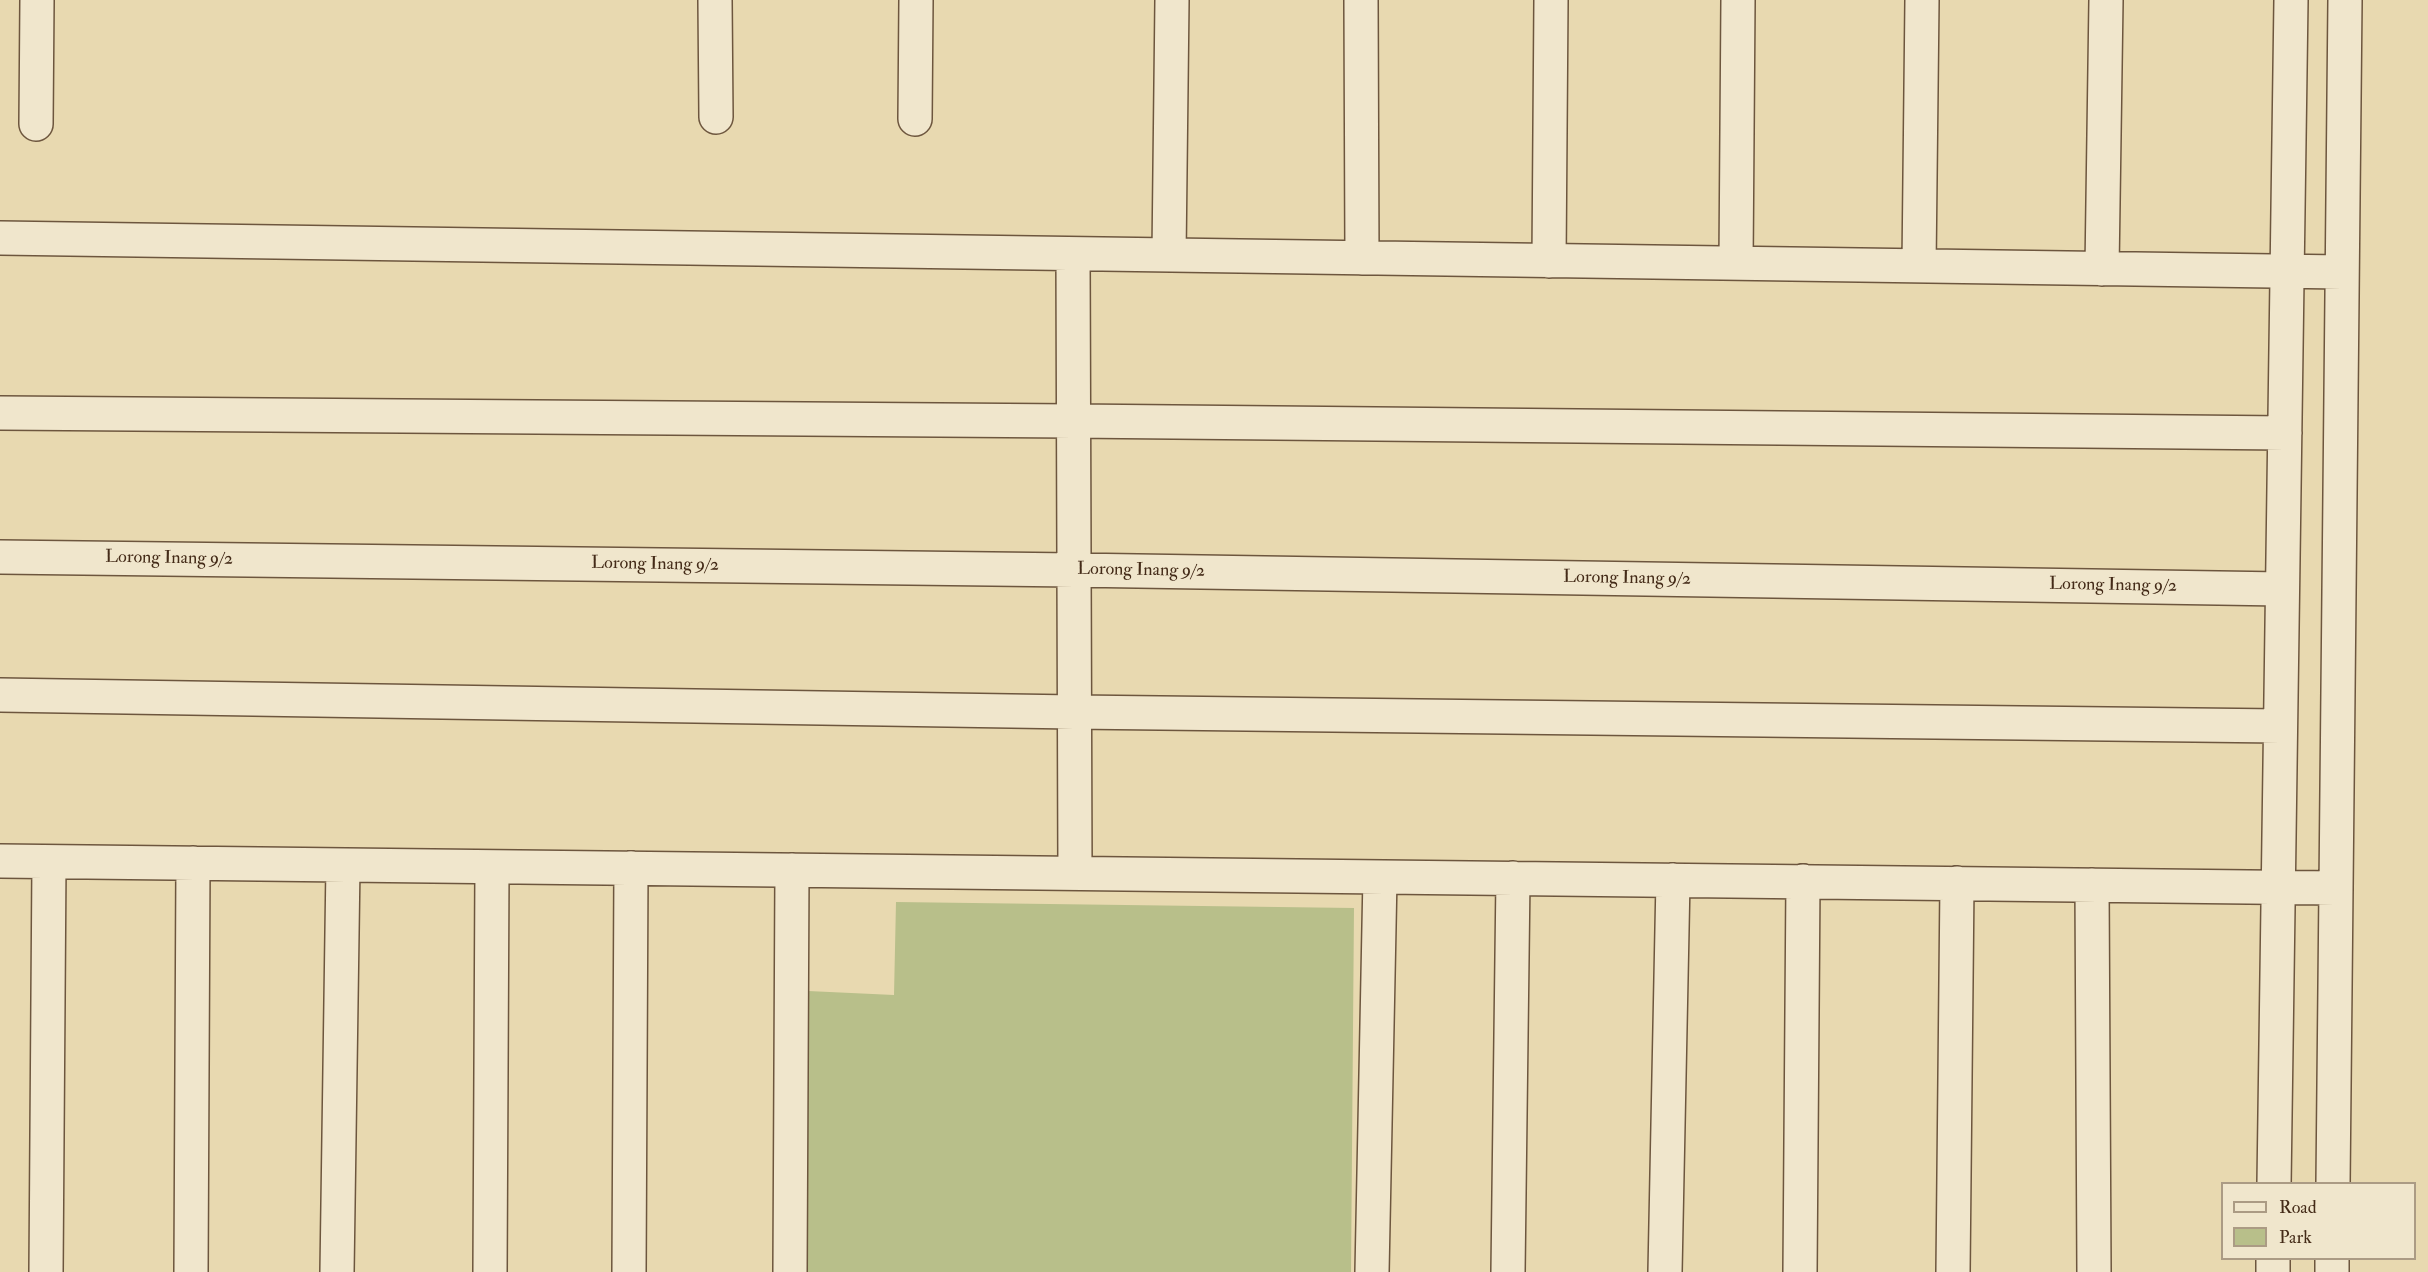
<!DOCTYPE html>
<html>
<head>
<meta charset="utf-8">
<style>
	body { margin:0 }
	#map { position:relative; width:2428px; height:1272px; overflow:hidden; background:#e8d9b0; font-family:"IM FELL Double Pica",serif }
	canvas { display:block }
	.legend { position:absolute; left:2221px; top:1182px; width:195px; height:78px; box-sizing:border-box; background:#f0e6cc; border:2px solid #ab9b84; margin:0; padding:8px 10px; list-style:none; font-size:18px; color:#442b18 }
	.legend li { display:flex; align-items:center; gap:12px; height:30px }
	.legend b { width:30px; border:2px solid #ab9b84 }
</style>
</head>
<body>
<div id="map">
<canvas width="2428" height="1272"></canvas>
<ul class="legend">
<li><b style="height:8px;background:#f0e6cc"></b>Road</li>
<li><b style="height:16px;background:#b8bf8a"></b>Park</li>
</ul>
</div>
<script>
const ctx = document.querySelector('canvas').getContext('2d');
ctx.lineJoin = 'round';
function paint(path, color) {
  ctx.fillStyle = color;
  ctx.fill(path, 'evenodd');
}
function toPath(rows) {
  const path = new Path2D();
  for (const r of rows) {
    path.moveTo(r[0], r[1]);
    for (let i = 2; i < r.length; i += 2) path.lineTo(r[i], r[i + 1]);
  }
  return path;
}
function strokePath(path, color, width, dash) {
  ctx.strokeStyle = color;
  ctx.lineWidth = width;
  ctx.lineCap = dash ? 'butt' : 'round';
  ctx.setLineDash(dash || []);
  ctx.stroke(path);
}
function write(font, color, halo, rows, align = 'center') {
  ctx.font = font + ' "IM FELL Double Pica",serif';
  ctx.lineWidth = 4.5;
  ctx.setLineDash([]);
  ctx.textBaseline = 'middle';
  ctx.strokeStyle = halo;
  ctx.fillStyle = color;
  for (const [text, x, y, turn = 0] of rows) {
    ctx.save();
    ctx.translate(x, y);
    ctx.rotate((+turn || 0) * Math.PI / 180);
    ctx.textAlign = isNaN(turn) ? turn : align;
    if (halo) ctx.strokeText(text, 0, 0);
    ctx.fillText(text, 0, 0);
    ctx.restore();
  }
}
const green = toPath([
	[896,902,1354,908,1351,1272,799,1272,808,991,894,995]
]);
const minor = toPath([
	[715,0,716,117],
	[1361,0,1362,258],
	[915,119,916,0],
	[36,124,37,0],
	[0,238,2342,272],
	[1073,254,1075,873],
	[1169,255,1172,0],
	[1549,261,1551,0],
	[1736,263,1738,0],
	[1919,266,1922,0],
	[2102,269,2106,0],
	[0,413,1073,421,2285,433],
	[0,557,1074,570,2282,589],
	[0,695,1074,712,2280,726],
	[0,861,2335,888],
	[2092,885,2094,1272],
	[2274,1184,2291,0],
	[2333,1184,2345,0],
	[46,1272,49,862],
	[191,1272,193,863],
	[337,1272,343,865],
	[490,1272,492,867],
	[629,1272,631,868],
	[790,1272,792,870],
	[1372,1272,1380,877],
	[1508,1272,1513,878],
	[1665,1272,1673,880],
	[1800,1272,1803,881],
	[1953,1272,1957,883],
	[2273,1272,2273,1258],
	[2332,1272,2332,1258]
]);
const streetNames = [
	["Lorong Inang 9/2",169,559,1],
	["Lorong Inang 9/2",655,565,1],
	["Lorong Inang 9/2",1141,571,1],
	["Lorong Inang 9/2",1627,579,1],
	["Lorong Inang 9/2",2113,586,1]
];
paint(green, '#b8bf8a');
strokePath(minor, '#6d563e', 36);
strokePath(minor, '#f0e6cc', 33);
write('18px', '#442b18', '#f0e6cc', streetNames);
</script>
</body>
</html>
